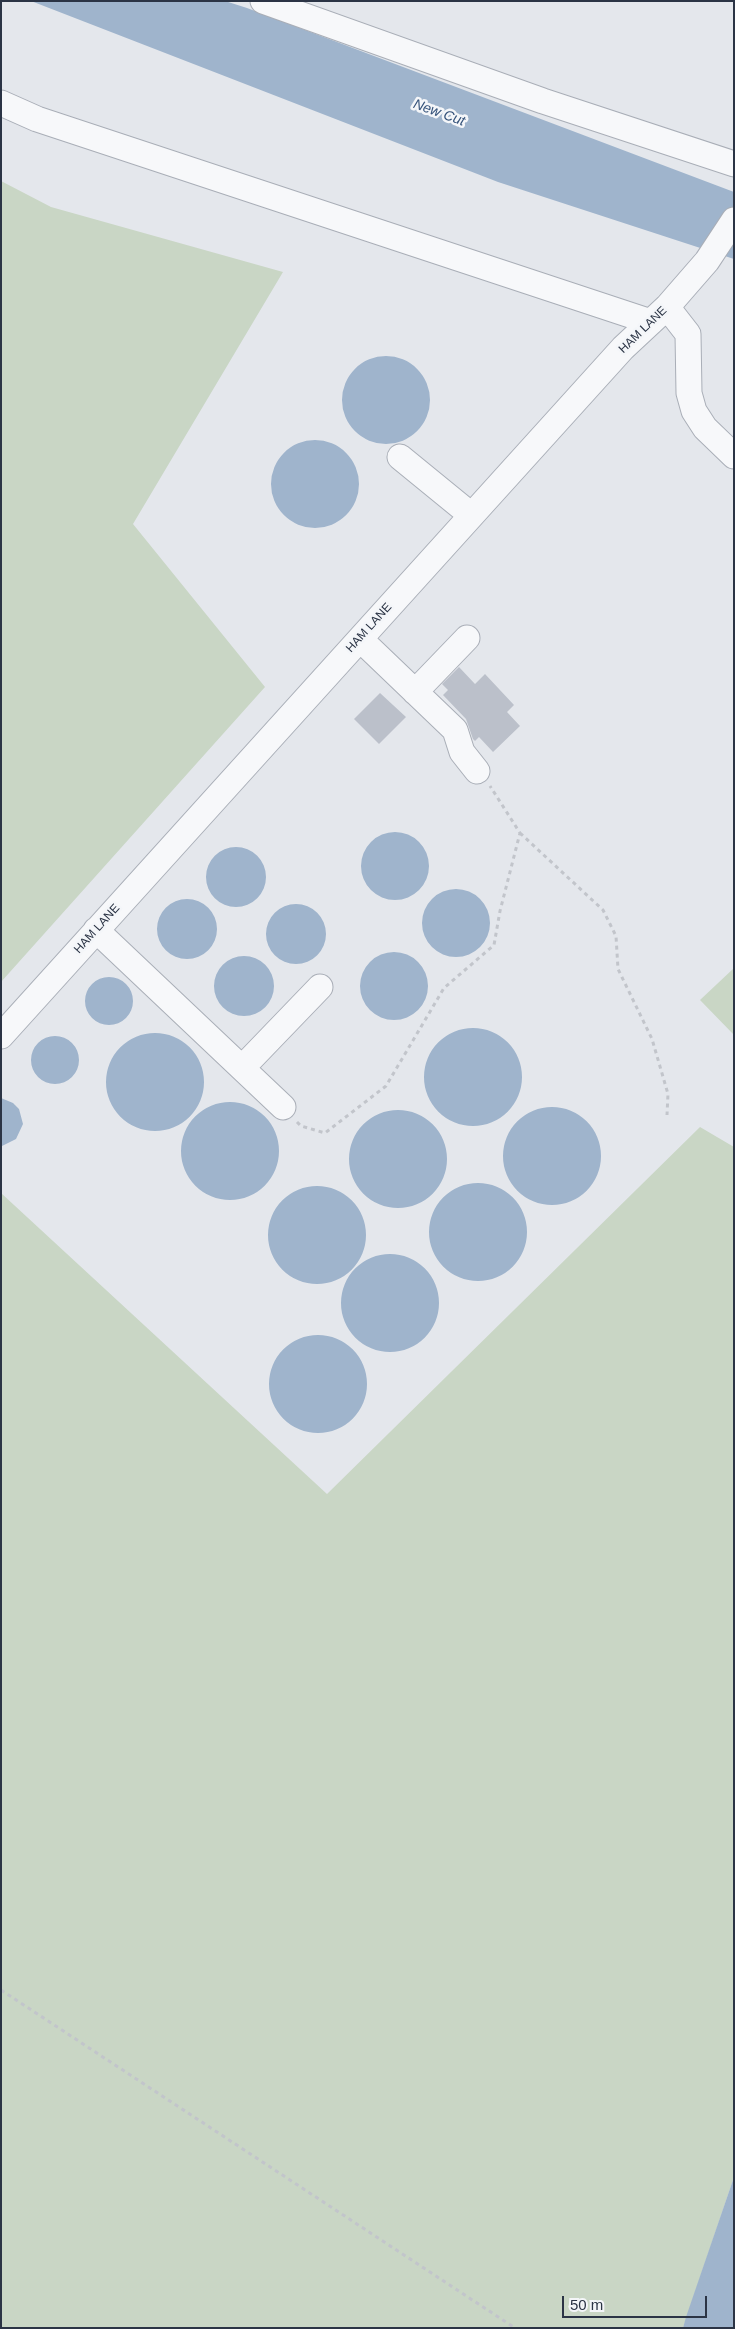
<!DOCTYPE html>
<html>
<head>
<meta charset="utf-8">
<style>
	body { margin:0 }
	#map { position:relative; width:735px; height:2329px; overflow:hidden; background:#e4e7ec; font-family:Helvetica,sans-serif }
	canvas { display:block }
	.frame { position:absolute; inset:0; border:2px solid #2b3445; pointer-events:none }
	.scale { position:absolute; left:562px; top:2296px; width:145px; height:22px; box-sizing:border-box; border:2px solid #2b3445; border-top:0; padding-left:6px; font-size:15px; line-height:18px; white-space:nowrap; color:#2b3445; -webkit-text-stroke:4px #f4f6f9; paint-order:stroke }
</style>
</head>
<body>
<div id="map">
<canvas width="735" height="2329"></canvas>
<div class="frame"></div>
<div class="scale">50 m</div>
</div>
<script>
const ctx = document.querySelector('canvas').getContext('2d');
ctx.lineJoin = 'round';
function paint(path, color) {
  ctx.fillStyle = color;
  ctx.fill(path, 'evenodd');
}
function toPath(rows) {
  const path = new Path2D();
  for (const r of rows) {
    if (r.length === 3) {
      path.moveTo(r[0] + r[2], r[1]);
      path.arc(r[0], r[1], r[2], 0, 2 * Math.PI);
      continue;
    }
    path.moveTo(r[0], r[1]);
    for (let i = 2; i < r.length; i += 2) path.lineTo(r[i], r[i + 1]);
  }
  return path;
}
function strokePath(path, color, width, dash) {
  ctx.strokeStyle = color;
  ctx.lineWidth = width;
  ctx.lineCap = dash ? 'butt' : 'round';
  ctx.setLineDash(dash || []);
  ctx.stroke(path);
}
function write(font, color, halo, rows, align = 'center') {
  ctx.font = font + ' Helvetica,sans-serif';
  ctx.lineWidth = 5;
  ctx.setLineDash([]);
  ctx.textBaseline = 'middle';
  ctx.strokeStyle = halo;
  ctx.fillStyle = color;
  for (const [text, x, y, turn = 0] of rows) {
    ctx.save();
    ctx.translate(x, y);
    ctx.rotate((+turn || 0) * Math.PI / 180);
    ctx.textAlign = isNaN(turn) ? turn : align;
    if (halo) ctx.strokeText(text, 0, 0);
    ctx.fillText(text, 0, 0);
    ctx.restore();
  }
}
const green = toPath([
	[1,181,51,207,283,272,133,524,265,687,1,982],
	[734,968,734,1035,700,1000],
	[700,1127,734,1147,734,2177,683,2328,1,2328,1,1193,327,1494]
]);
const water = toPath([
	[31,1,225,1,247,8,734,192,734,259,498,182],
	[386,400,44],
	[315,484,44],
	[395,866,34],
	[236,877,30],
	[456,923,34],
	[187,929,30],
	[296,934,30],
	[394,986,34],
	[244,986,30],
	[109,1001,24],
	[473,1077,49],
	[155,1082,49],
	[55,1060,24],
	[1,1098,13,1103,19,1109,23,1124,16,1139,2,1146],
	[230,1151,49],
	[552,1156,49],
	[398,1159,49],
	[478,1232,49],
	[317,1235,49],
	[390,1303,49],
	[318,1384,49],
	[734,2177,734,2328,683,2328,686,2317]
]);
const building = toPath([
	[459,667,475,684,485,674,514,705,507,712,520,726,493,752,479,737,475,741,473,739,466,719,443,695,448,690,442,684],
	[380,693,406,717,379,744,354,719]
]);
const path = toPath([
	[520,833,603,910,616,936,618,969,652,1039,668,1094,667,1115],
	[297,1122,301,1126,325,1133,386,1086,444,988,494,945,500,911,520,833,490,786],
	[1,1990,515,2328]
]);
const minor = toPath([
	[263,1,543,101,734,164],
	[1,103,37,119,651,322],
	[667,307,688,334,689,393,694,411,705,428,734,456],
	[400,457,471,515],
	[360,639,455,730,462,752,477,771],
	[415,692,467,638],
	[96,930,283,1107],
	[1,1036,623,348,667,307,707,261,734,220],
	[242,1068,320,987]
]);
const streetNames = [
	["HAM LANE",643,330,-44],
	["HAM LANE",369,628,-48],
	["HAM LANE",97,929,-48]
];
const waterNames = [
	["New Cut",439,113,20]
];
paint(green, '#c9d6c5');
paint(water, '#9fb4cc');
paint(building, '#bbc0ca');
strokePath(minor, '#a9aeb7', 27);
strokePath(path, '#c2c5cb', 3, [4, 4]);
strokePath(minor, '#f7f8fa', 25);
write('12px', '#2b3445', '#f4f6f9', streetNames);
write('italic 14px', '#34527a', '#f4f6f9', waterNames);
</script>
</body>
</html>
